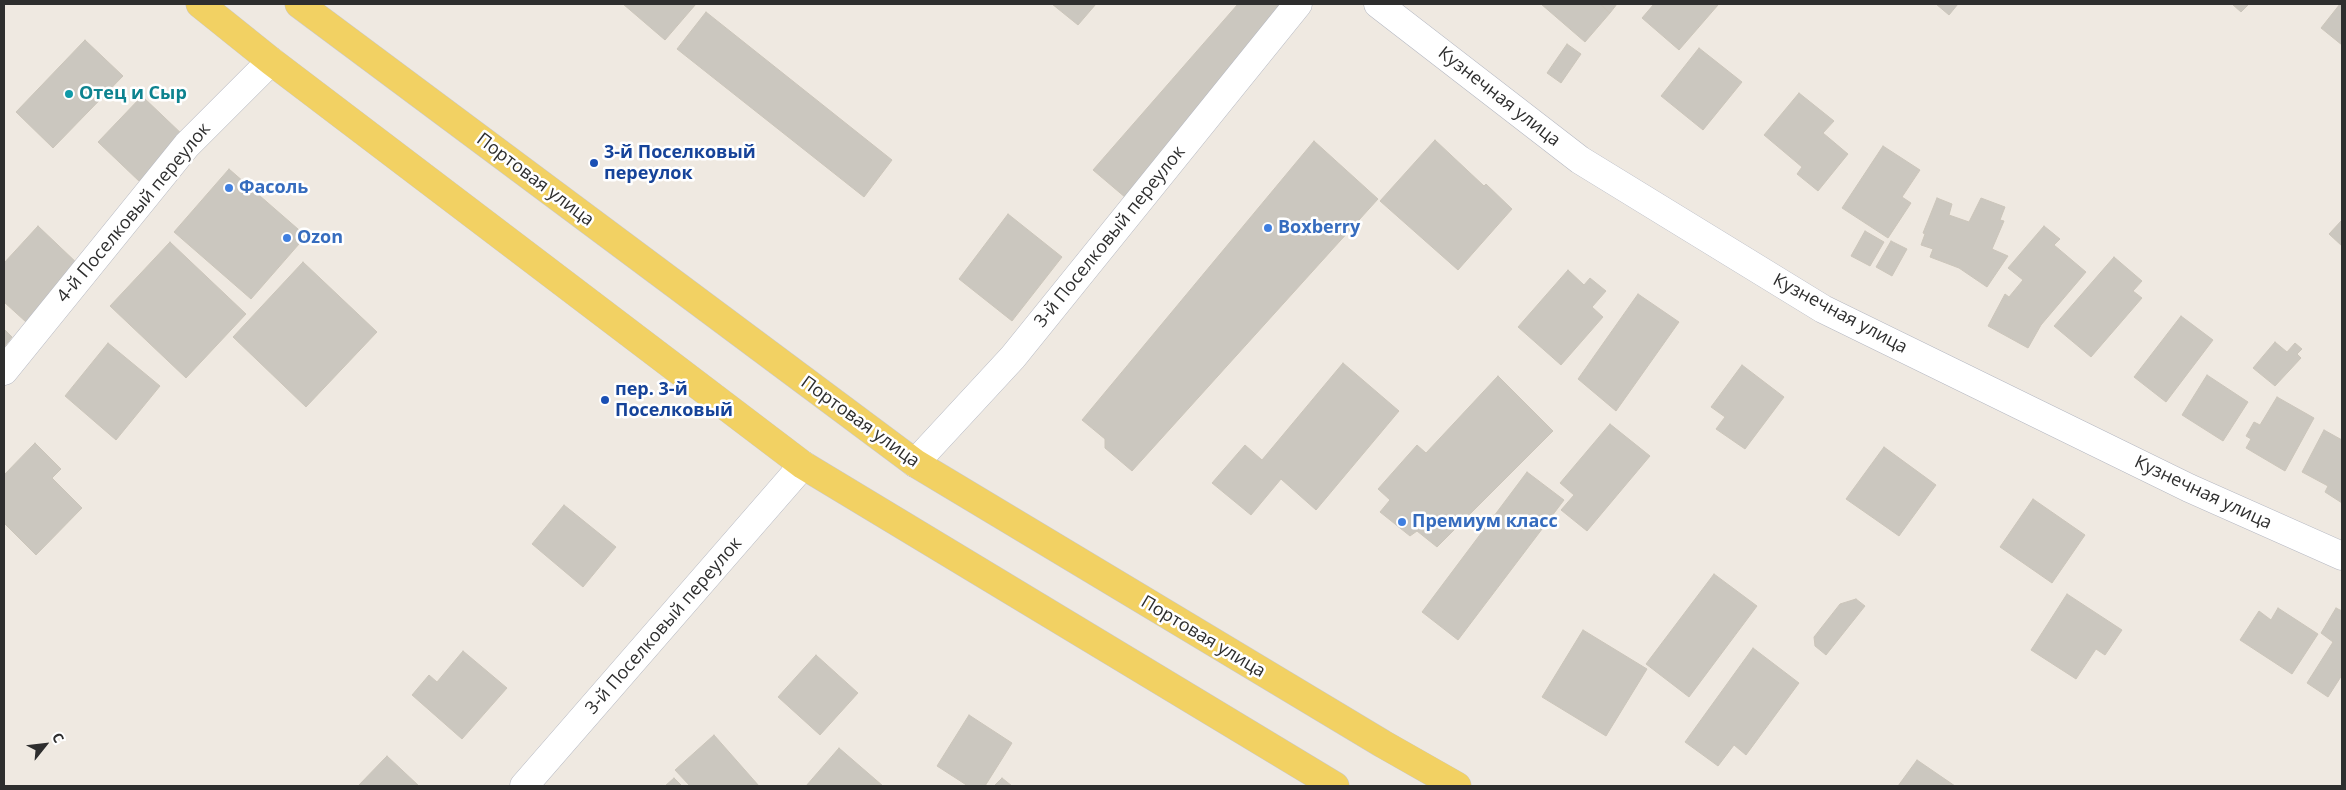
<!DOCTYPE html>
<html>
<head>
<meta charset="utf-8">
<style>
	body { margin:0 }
	#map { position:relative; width:2346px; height:790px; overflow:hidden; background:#efe9e1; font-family:"Open Sans",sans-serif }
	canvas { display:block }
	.frame { position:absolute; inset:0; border:5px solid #2e2e2e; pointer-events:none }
	.north { position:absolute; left:20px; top:720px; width:50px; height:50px; -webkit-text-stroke:4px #fff; paint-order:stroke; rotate:61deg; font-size:14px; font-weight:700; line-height:20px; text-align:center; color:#2e2e2e }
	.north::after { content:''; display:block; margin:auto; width:18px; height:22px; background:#2e2e2e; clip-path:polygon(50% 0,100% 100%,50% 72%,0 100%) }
</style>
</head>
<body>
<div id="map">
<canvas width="2346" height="790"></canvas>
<div class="frame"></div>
<div class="north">С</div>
</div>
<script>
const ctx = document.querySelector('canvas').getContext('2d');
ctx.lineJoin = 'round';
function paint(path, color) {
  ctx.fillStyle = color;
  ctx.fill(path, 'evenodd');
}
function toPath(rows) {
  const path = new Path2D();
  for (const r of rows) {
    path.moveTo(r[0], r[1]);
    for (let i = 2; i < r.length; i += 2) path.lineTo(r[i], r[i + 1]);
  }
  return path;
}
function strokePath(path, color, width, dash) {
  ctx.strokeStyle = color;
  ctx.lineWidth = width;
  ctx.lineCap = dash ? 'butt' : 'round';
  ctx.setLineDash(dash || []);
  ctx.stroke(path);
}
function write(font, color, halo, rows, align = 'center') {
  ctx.font = font + ' "Open Sans",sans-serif';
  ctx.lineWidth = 5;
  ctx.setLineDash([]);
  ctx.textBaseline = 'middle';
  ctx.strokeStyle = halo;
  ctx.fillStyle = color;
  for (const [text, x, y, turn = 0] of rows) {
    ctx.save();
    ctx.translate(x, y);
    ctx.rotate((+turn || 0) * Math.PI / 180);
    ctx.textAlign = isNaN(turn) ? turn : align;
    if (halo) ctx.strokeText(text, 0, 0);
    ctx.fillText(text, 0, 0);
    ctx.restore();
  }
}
const building = toPath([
	[623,4,696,4,665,40,623,4],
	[1052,4,1096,4,1078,25,1052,4],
	[1238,4,1295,4,1126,198,1093,170,1238,4],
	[1541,4,1600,4,1610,13,1585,42,1541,4],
	[1600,4,1617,4,1610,13,1600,4],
	[1654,4,1716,4,1718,5,1679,50,1642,18,1654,4],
	[1936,4,1958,4,1949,15,1936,4],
	[2232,4,2249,4,2241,12,2232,4],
	[2340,4,2342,4,2342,45,2321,28,2340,4],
	[706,12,892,160,864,197,677,49,706,12],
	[85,40,123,76,53,148,16,112,85,40],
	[1567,44,1581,54,1561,83,1547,73,1567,44],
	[1699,48,1742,82,1703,130,1661,96,1699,48],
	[1799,93,1834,121,1823,133,1848,154,1818,191,1797,174,1802,167,1764,135,1799,93],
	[142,96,185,137,141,183,98,142,142,96],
	[1435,140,1484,186,1486,184,1512,209,1458,270,1380,201,1435,140],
	[1314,141,1378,199,1132,471,1105,448,1105,439,1082,420,1314,141],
	[1883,146,1920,170,1902,197,1911,203,1888,238,1842,208,1883,146],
	[229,169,306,236,251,299,174,232,229,169],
	[1937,198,1952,204,1949,215,1969,222,1981,198,2005,207,2000,220,2004,221,1992,249,2008,256,1987,287,1959,268,1930,257,1933,249,1921,245,1925,234,1923,233,1937,198],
	[1008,214,1062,257,1012,321,959,279,1008,214],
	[2342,220,2342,246,2329,234,2342,220],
	[38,226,79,265,26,322,4,302,4,263,38,226],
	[2044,226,2060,239,2054,245,2086,272,2041,325,2028,348,1988,326,2005,294,2009,297,2023,280,2008,268,2044,226],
	[1865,231,1884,242,1870,266,1851,256,1865,231],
	[1891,241,1907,249,1892,276,1876,267,1891,241],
	[170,242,246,314,186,378,110,306,170,242],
	[2114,257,2142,281,2133,291,2142,298,2091,357,2054,326,2114,257],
	[303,262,377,332,306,407,233,337,303,262],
	[1568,270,1584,285,1590,278,1606,291,1592,307,1603,317,1561,365,1518,327,1568,270],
	[1638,294,1679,322,1616,411,1578,379,1638,294],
	[2181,316,2213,340,2166,402,2134,377,2181,316],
	[4,329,12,337,4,347,4,329],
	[2275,342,2287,352,2295,343,2302,349,2297,354,2301,358,2275,386,2253,368,2275,342],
	[108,343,160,386,116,440,65,396,108,343],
	[1343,363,1399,411,1316,510,1281,479,1251,515,1212,483,1245,445,1262,460,1343,363],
	[1742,365,1784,397,1745,449,1716,429,1725,417,1711,407,1742,365],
	[2207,375,2248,402,2223,441,2182,415,2207,375],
	[1498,376,1553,431,1437,547,1417,531,1410,536,1380,512,1390,500,1378,489,1417,445,1426,453,1498,376],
	[2277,397,2314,418,2285,471,2246,448,2251,439,2246,436,2254,422,2260,425,2277,397],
	[1610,424,1650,456,1587,531,1561,510,1574,495,1560,483,1610,424],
	[2324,430,2342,440,2342,503,2325,492,2328,486,2302,472,2324,430],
	[35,443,61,469,52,478,82,508,36,555,4,523,4,475,35,443],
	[1884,447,1936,485,1899,536,1846,499,1884,447],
	[1527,472,1564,500,1458,640,1422,612,1527,472],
	[2033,499,2085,535,2052,583,2000,547,2033,499],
	[564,505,616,547,583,587,532,544,564,505],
	[1714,574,1757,606,1689,697,1646,664,1714,574],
	[2067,594,2122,630,2105,655,2096,649,2076,679,2031,650,2067,594],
	[1856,599,1865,606,1826,655,1815,646,1814,637,1840,604,1856,599],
	[2278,608,2318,634,2292,674,2240,640,2259,611,2271,620,2278,608],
	[2336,608,2342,611,2342,675,2328,697,2307,683,2333,642,2321,633,2336,608],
	[1583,630,1647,669,1606,736,1542,697,1583,630],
	[1753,648,1799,683,1746,755,1734,745,1718,766,1685,742,1753,648],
	[463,651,507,688,462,739,412,695,429,675,437,682,463,651],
	[816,655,858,693,820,735,778,697,816,655],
	[969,715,1012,743,985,786,968,786,937,766,969,715],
	[714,735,759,786,690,786,675,770,714,735],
	[839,748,883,786,806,786,839,748],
	[387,756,419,786,358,786,387,756],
	[1917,760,1955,786,1898,786,1917,760],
	[674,778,682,786,665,786,674,778],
	[1002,778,1012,786,994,786,1002,778]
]);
const minor = toPath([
	[1378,4,1580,160,1823,309,2189,488,2342,556],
	[4,371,187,145,271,61],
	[915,463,1013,357,1298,4],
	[524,786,803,465]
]);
const major = toPath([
	[200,4,271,61,803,465,1335,786],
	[299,4,915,463,1383,744,1457,786]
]);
const markers = [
	[69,94,5,"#0f9aa8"],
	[594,163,5,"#1a4fb4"],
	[229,188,5,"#3f7fe0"],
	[1268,228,5,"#3f7fe0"],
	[287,238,5,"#3f7fe0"],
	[605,400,5,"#1a4fb4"],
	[1402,522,5,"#3f7fe0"]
];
const cultureNames = [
	["Отец и Сыр",79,94]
];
const streetNames = [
	["Кузнечная улица",1499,97,38],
	["Портовая улица",535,180,37],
	["4-й Поселковый переулок",134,213,-50],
	["3-й Поселковый переулок",1110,237,-51],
	["Кузнечная улица",1840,314,28],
	["Портовая улица",860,422,36],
	["Кузнечная улица",2203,493,25],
	["3-й Поселковый переулок",664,626,-49],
	["Портовая улица",1203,637,31]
];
const transitNames = [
	["3-й Поселковый",604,153],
	["переулок",604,174],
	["пер. 3-й",615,390],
	["Поселковый",615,411]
];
const shopNames = [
	["Фасоль",239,188],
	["Boxberry",1278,228],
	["Ozon",297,238],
	["Премиум класс",1412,522]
];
paint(building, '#cbc7bf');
strokePath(building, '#cbc5ba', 1);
strokePath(minor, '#b4b7c1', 29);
strokePath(major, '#c9c9c9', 29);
strokePath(minor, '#fff', 28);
strokePath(major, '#f2d163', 28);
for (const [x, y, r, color] of markers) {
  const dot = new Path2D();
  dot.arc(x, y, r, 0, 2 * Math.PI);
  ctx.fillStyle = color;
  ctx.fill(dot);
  strokePath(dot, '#fff', 2);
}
write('bold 18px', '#0d838f', '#fff', cultureNames, 'left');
write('18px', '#2e2e2e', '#fff', streetNames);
write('bold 18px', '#164399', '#fff', transitNames, 'left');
write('bold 18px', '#366cbe', '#fff', shopNames, 'left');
</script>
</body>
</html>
